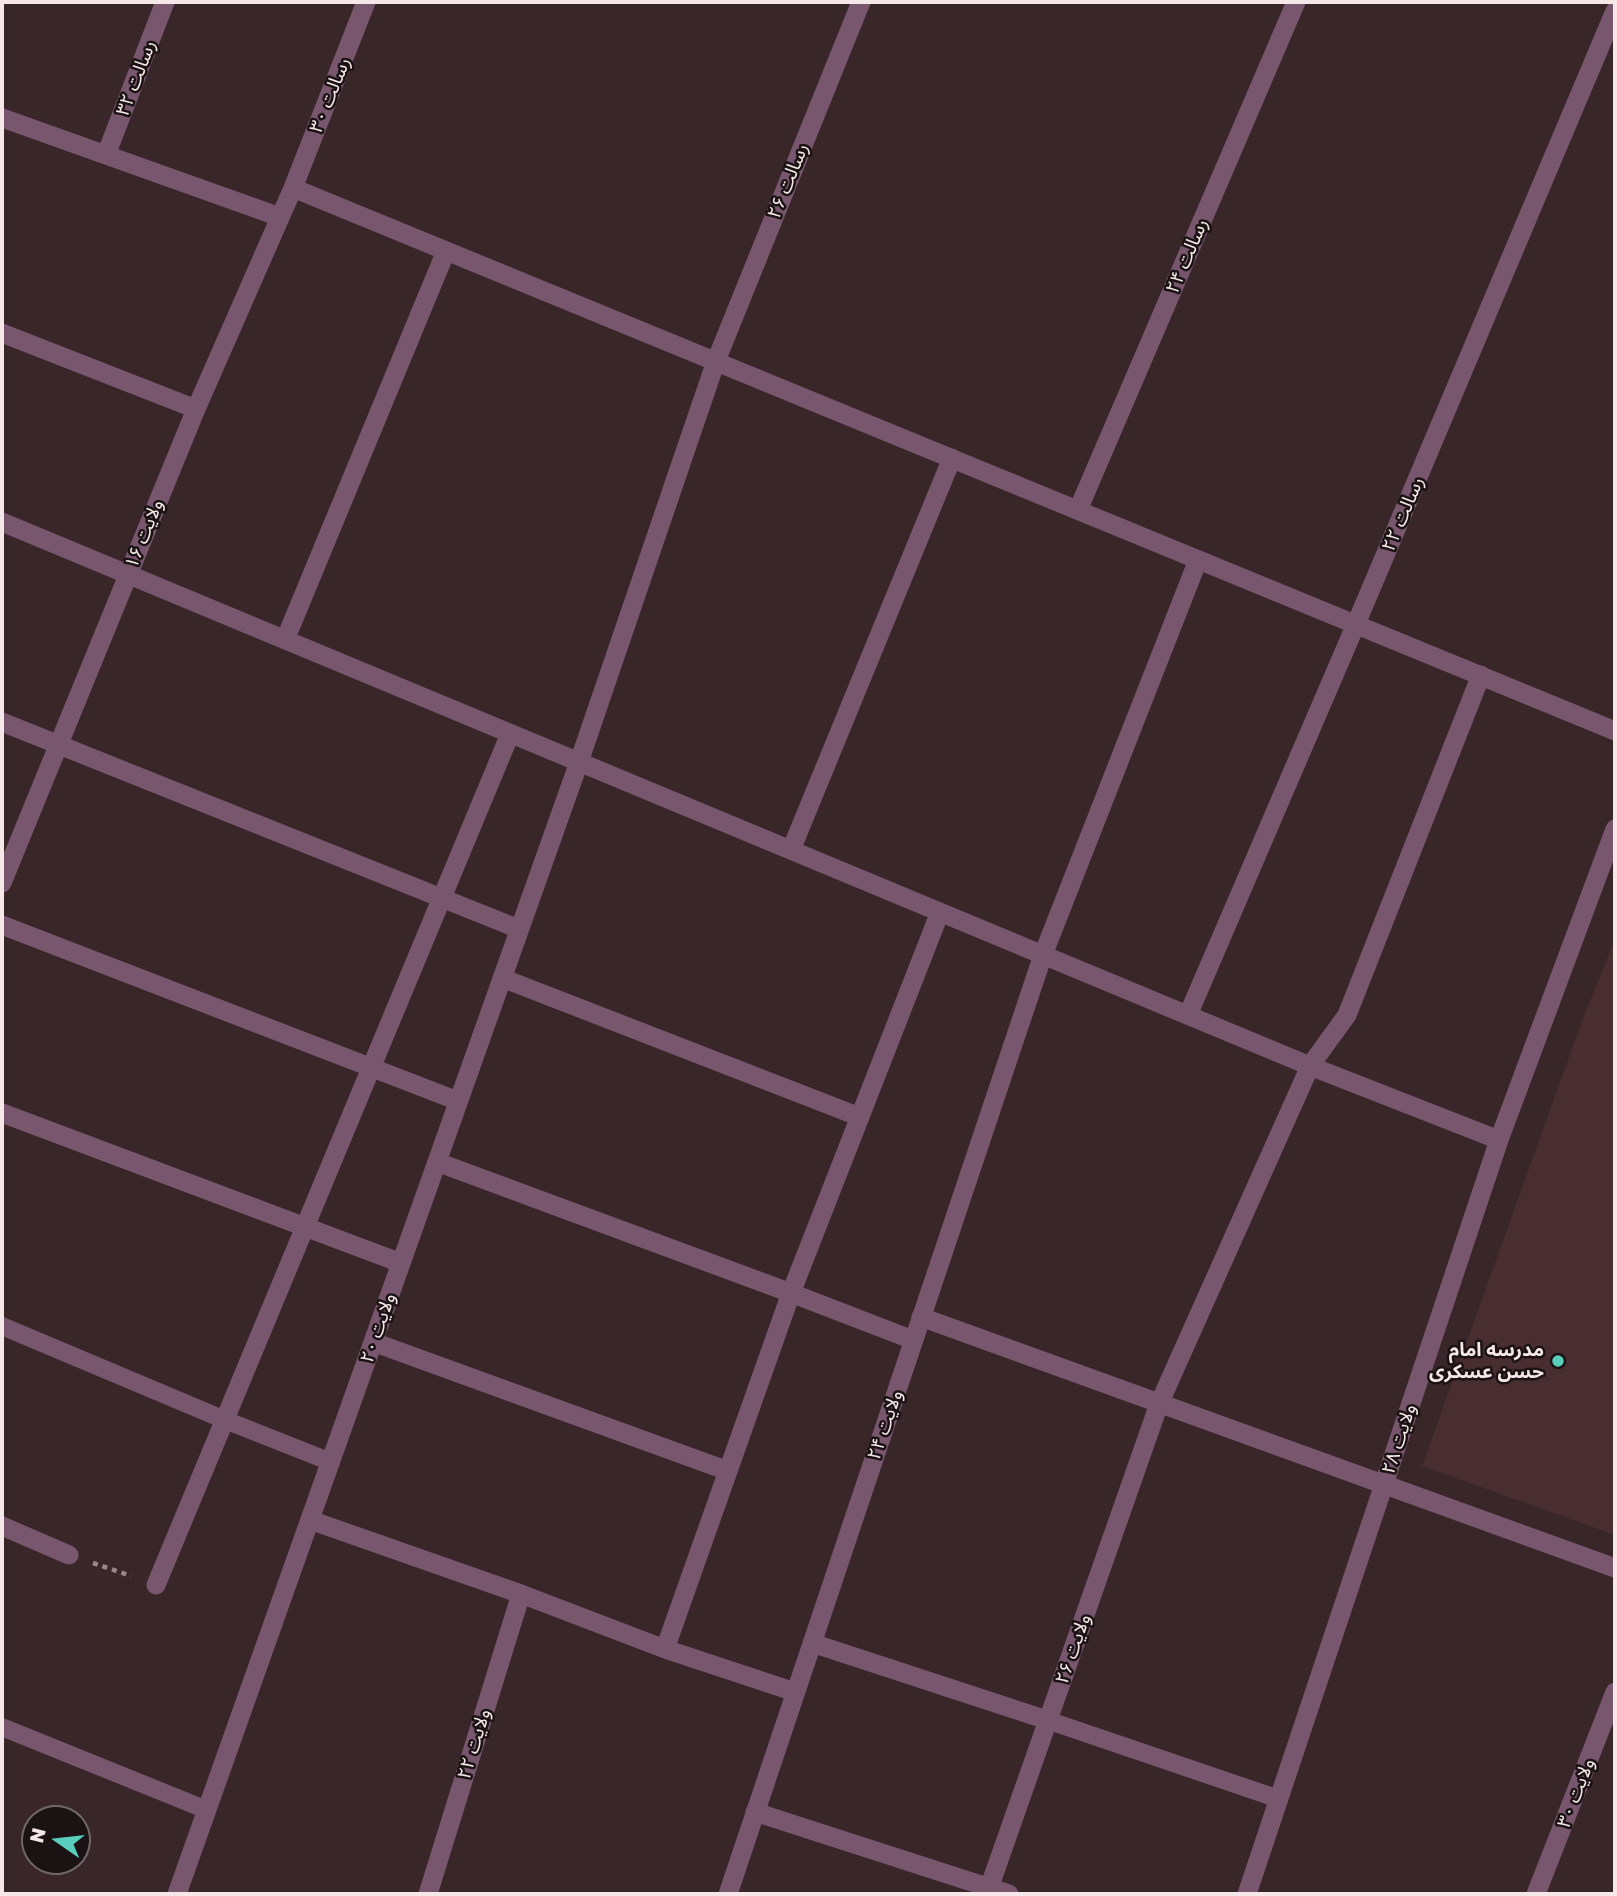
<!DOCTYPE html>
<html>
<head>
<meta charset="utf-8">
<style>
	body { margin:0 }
	#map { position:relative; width:1617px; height:1896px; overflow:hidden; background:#392628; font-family:"Golos Text",sans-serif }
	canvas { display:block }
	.frame { position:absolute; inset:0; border:4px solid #f6e8e9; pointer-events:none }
	.north { position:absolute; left:21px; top:1805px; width:70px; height:70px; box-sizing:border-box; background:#1a1213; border:2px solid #726869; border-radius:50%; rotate:284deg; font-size:19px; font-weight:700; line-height:28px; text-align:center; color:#f6e8e9 }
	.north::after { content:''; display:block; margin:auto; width:24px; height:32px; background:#5acebd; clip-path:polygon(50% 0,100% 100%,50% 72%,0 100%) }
</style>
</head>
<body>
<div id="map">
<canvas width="1617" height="1896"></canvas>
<div class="frame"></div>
<div class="north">N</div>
</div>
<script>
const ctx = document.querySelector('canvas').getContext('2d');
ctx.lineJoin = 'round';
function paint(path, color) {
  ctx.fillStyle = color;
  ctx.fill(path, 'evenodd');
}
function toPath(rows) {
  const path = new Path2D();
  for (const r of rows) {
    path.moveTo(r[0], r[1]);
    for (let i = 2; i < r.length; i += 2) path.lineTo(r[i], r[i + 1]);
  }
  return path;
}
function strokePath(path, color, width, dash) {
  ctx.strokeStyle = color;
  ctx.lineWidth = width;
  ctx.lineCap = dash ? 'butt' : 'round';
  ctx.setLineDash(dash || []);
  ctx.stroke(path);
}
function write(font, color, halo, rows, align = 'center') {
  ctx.font = font + ' "Golos Text","Noto Sans Arabic",sans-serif';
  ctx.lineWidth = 5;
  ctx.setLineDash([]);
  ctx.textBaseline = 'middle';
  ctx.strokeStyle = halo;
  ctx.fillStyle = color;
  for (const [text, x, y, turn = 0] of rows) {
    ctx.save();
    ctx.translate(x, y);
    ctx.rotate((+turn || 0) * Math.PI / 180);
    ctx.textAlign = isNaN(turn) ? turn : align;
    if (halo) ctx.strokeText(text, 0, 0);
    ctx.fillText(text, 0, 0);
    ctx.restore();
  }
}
const built = toPath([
	[1615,939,1615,1535,1422,1466,1582,1021]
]);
const path = toPath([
	[93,1563,131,1576]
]);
const service = toPath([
	[2,1326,225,1420,331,1462],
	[1047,1720,1279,1799],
	[2,1727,207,1810]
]);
const minor = toPath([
	[2,118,280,217],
	[106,155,165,2],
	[293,188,1615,731],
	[2,333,196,409],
	[1078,510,1296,2],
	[2,522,1310,1066,1499,1140],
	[285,640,446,251],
	[2,722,519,929],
	[791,850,952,458],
	[2,883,196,409,293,188,366,2],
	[2,925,458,1101],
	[502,978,860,1117],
	[1188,1015,1356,624,1615,11],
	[2,1113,401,1263],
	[437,1162,791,1293,913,1340],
	[921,1317,1615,1568],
	[373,1342,728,1471],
	[310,1520,521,1594,665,1649,795,1692],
	[2,1526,69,1555],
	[156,1585,510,734],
	[812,1643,1047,1720],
	[665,1649,791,1293,940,912],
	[755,1812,1009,1894],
	[177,1894,579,762,716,361,861,2],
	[428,1894,521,1594],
	[728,1894,1043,955,1198,560],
	[987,1894,1159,1404,1310,1066,1347,1015,1481,675],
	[1247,1894,1499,1140,1615,829],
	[1536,1894,1615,1692]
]);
const markers = [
	[1558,1361,7,"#5acebd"]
];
const streetNames = [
	["رسالت ۳۲",136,78,-69],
	["رسالت ۳۰",330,95,-68],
	["رسالت ۲۶",788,181,-68],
	["رسالت ۲۴",1187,256,-67],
	["رسالت ۲۲",1403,514,-67],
	["ولایت ۱۶",144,534,-68],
	["ولایت ۲۰",378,1328,-71],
	["ولایت ۲۴",885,1425,-71],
	["ولایت ۲۸",1399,1439,-72],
	["ولایت ۲۶",1073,1649,-71],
	["ولایت ۲۲",474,1744,-73],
	["ولایت ۳۰",1576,1793,-69]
];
const poiNames = [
	["مدرسه امام",1544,1350],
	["حسن عسکری",1544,1372]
];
paint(built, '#482e31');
strokePath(path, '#99888a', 4.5, [5, 5]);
strokePath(service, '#78576e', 18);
strokePath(minor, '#78576e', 19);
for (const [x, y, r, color] of markers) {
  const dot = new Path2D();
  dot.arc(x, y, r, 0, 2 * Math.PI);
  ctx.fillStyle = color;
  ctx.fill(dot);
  strokePath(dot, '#1a1213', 2.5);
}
write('19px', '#f6e8e9', '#1a1213', streetNames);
write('bold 19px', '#f6e8e9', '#1a1213', poiNames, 'right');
</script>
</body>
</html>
